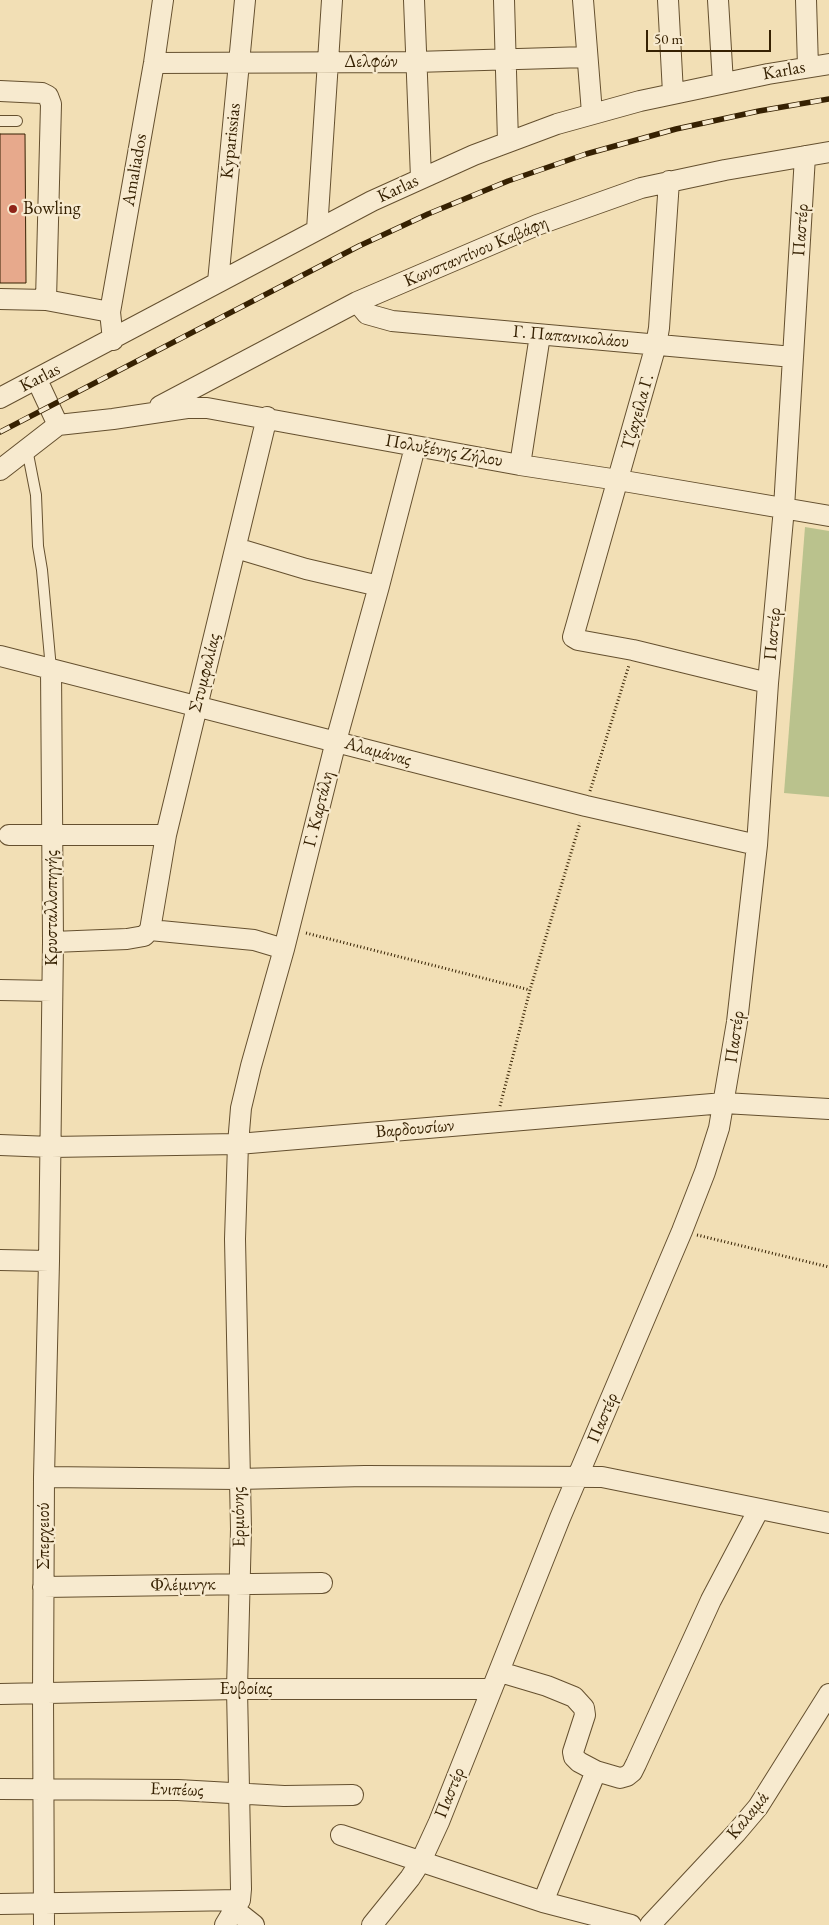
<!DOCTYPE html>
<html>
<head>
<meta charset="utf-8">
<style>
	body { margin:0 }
	#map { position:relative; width:829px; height:1925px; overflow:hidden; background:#f2dfb5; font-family:"EB Garamond",serif }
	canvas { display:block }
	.scale { position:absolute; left:646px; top:30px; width:125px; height:22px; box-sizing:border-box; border:2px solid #362102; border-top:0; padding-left:6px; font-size:15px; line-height:18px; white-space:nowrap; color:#362102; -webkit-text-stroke:4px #f7eacf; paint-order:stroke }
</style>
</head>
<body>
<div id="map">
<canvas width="829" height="1925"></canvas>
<div class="scale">50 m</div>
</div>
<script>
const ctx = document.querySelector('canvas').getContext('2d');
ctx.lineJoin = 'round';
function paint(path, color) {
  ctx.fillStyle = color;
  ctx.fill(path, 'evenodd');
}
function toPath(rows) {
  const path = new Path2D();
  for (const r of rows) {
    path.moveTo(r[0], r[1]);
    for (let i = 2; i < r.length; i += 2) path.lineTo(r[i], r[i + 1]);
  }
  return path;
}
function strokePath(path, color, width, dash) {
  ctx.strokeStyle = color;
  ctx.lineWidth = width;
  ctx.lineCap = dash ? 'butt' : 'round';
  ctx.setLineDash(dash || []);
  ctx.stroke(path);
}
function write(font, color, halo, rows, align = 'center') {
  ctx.font = font + ' "EB Garamond",serif';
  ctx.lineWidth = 4.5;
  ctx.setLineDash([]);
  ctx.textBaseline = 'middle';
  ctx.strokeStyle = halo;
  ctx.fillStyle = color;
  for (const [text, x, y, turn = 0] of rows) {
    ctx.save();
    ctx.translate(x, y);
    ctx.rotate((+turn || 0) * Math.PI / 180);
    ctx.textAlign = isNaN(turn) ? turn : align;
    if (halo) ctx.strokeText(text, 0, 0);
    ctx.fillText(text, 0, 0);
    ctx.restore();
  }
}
const green = toPath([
	[805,527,829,531,829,797,784,793]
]);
const building = toPath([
	[0,134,25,134,26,283,0,283,0,134]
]);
const path = toPath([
	[590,791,629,665],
	[306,933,530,990],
	[500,1106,530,990,580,823],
	[697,1235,829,1267]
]);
const lane = toPath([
	[0,121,17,121],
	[27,449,36,495,38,546,42,570,51,669]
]);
const street = toPath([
	[414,0,421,178],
	[504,0,508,142],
	[583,0,592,113],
	[668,0,673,93],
	[718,0,723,83],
	[806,0,808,67],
	[154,63,415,62,587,57],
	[0,91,42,93,48,96,51,104,46,300],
	[669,181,659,328,656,345,573,637,578,640,633,650,768,683],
	[317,230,332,0],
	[218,282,245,0],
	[0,299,46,300,110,312],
	[357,302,367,314,392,321,793,357],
	[113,340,110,312,154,63,163,0],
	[0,398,372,201,474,155,557,124,640,101,768,74,829,64],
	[160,406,357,302,537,225,641,188,725,170,829,152],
	[58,425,113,419,187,408,207,408,520,465,618,480,829,516],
	[520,465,540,335],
	[0,470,58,425,37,380],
	[236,548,306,569,379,586],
	[0,656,586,806,757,845],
	[9,835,166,835],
	[150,930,254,940,284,949],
	[53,942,127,939,144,936,150,930,166,835,267,417],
	[0,990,52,991],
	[0,1145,51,1147,238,1144,724,1103,829,1109],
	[0,1260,49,1261],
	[44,1477,238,1479,365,1476,602,1477,829,1523],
	[43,1587,322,1583],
	[500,1672,547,1686,574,1697,584,1708,585,1715,573,1752,574,1757,579,1762,596,1771,620,1778,627,1776,632,1772,636,1764,711,1600,759,1509],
	[0,1694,237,1689,492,1689],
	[0,1789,178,1790,284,1796,353,1795],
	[341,1835,543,1902,631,1925],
	[543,1902,596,1771],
	[0,1904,240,1900,241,1889,237,1689,241,1529,235,1239,238,1144,241,1108,251,1066,284,949,336,741,379,586,415,447],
	[235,1910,254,1925],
	[44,1925,43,1694,44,1477,49,1261,53,942,51,669],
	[225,1925,240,1900],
	[372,1925,410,1878,421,1861,439,1822,560,1518,682,1231,705,1172,719,1128,737,1022,757,845,768,683,784,508,805,156],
	[650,1925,736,1833,758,1807,829,1694]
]);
const rail = toPath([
	[0,432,359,246,428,214,508,181,586,154,676,129,759,111,829,99]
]);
const markers = [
	[13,209,5,"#8f2418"]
];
const streetNames = [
	["Δελφών",371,62],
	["Karlas",784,71,-10],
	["Kyparissias",231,141,-84],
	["Amaliados",135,170,-80],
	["Karlas",398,189,-25],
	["Παστέρ",801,230,-86],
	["Κωνσταντίνου Καβάφη",476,252,-23],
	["Γ. Παπανικολάου",571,337,5],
	["Karlas",40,378,-27],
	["Τζαχείλα Γ.",638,412,-74],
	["Πολυξένης Ζήλου",444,451,10],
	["Παστέρ",773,634,-85],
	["Στυμφαλίας",205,673,-76],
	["Αλαμάνας",378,752,15],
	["Γ. Καρτάλη",319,809,-76],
	["Κρυσταλλοπηγής",52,908,-90],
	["Παστέρ",735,1037,-82],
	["Βαρδουσίων",415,1129,-5],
	["Παστέρ",603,1418,-67],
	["Ερμιόνης",239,1517,-91],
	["Σπερχειού",44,1536,-90],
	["Φλέμινγκ",183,1585,-1],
	["Ευβοίας",246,1689],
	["Ενιπέως",177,1790,2],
	["Παστέρ",450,1793,-68],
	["Καλαμά",748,1816,-51]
];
const poiNames = [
	["Bowling",23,209]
];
paint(green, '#bac28d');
paint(building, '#e7a98c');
strokePath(building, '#362102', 1);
strokePath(lane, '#65502f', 12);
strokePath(street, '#65502f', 22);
strokePath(path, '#362102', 3, [1, 2.5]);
strokePath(lane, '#f7eacf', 10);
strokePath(street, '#f7eacf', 20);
strokePath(rail, '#362102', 5.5);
strokePath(rail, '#f7eacf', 4, [11]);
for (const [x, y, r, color] of markers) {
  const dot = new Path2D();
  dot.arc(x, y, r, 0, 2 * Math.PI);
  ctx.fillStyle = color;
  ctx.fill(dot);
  strokePath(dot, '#f7eacf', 2);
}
write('18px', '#362102', '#f7eacf', streetNames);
write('18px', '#362102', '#f7eacf', poiNames, 'left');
</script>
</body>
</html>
